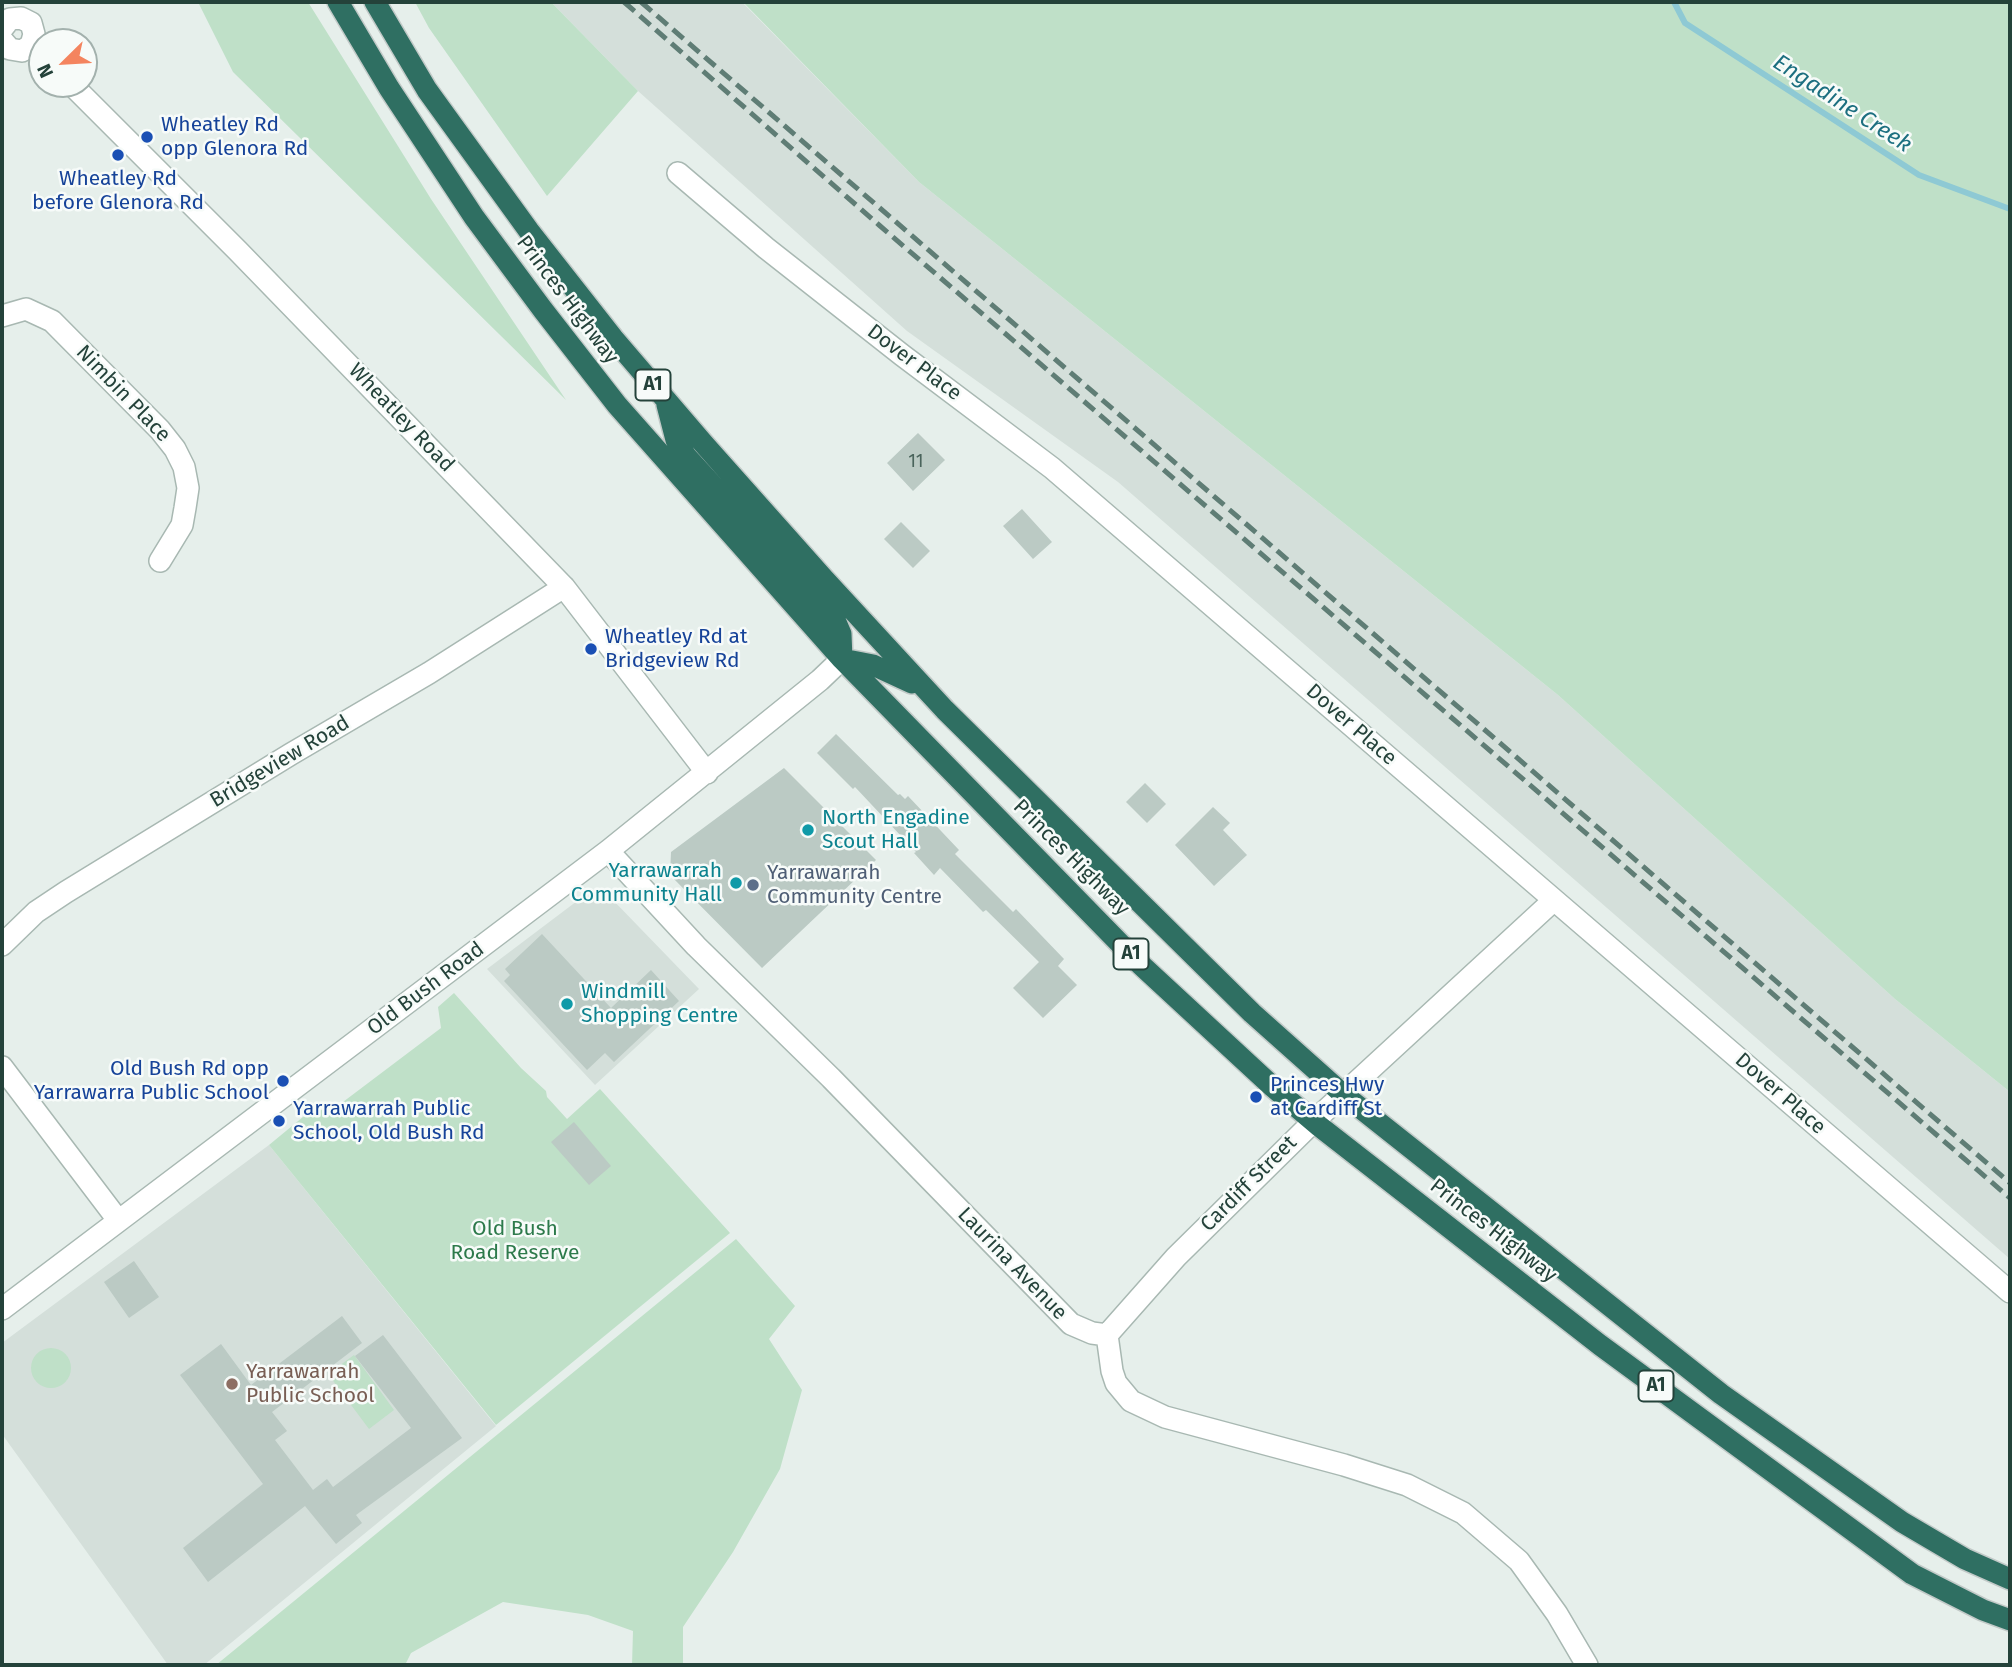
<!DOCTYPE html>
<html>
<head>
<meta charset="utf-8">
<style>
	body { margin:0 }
	#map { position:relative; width:2012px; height:1667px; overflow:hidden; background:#e6efeb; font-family:"Fira Sans",sans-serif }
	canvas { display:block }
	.frame { position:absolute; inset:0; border:4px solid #24423a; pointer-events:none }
	.north { position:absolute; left:28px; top:28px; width:70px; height:70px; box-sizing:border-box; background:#f7fbf9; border:2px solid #a3b1ad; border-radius:50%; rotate:246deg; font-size:19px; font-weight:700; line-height:28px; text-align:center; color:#24423a }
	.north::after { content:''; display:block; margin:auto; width:24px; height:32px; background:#f4845f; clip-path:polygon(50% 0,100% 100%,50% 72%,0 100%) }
</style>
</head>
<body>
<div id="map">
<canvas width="2012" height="1667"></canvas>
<div class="frame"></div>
<div class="north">N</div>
</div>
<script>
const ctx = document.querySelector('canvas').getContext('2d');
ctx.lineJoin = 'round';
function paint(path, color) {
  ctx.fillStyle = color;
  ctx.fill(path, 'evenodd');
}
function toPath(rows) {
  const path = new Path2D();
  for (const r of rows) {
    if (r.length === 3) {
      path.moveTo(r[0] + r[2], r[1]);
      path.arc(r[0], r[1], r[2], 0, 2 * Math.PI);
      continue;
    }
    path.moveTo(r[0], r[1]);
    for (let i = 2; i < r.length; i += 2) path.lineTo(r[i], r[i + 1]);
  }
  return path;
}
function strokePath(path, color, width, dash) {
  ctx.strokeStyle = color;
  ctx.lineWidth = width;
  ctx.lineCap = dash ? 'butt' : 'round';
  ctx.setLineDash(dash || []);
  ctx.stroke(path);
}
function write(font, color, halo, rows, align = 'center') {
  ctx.font = font + ' "Fira Sans",sans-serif';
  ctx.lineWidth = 5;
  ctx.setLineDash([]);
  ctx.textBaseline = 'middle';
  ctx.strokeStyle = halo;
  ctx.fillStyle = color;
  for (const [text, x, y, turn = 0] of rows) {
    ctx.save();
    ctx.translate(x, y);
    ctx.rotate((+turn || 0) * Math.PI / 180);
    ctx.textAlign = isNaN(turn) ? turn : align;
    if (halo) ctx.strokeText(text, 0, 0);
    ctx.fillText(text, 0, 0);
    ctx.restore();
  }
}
const built = toPath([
	[551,2,742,2,919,182,1558,695,1895,999,2010,1092,2010,1259,1118,482,907,331,638,91],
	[585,895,610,897,699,989,595,1085,487,969],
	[269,1145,496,1426,204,1665,168,1665,2,1434,2,1343]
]);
const green = toPath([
	[198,2,308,2,431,199,566,400,233,72],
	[415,2,551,2,638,91,547,196,429,28],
	[743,2,2010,2,2010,1092,1895,999,1558,695,919,182],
	[454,993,521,1068,546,1091,547,1097,567,1119,600,1089,730,1233,496,1425,269,1145,309,1112,335,1108,441,1028,438,1007],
	[736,1239,795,1306,769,1339,802,1390,780,1469,733,1552,683,1627,683,1665,632,1665,633,1631,588,1615,503,1602,411,1653,405,1665,216,1665],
	[51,1368,20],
	[354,1355,394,1410,369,1429,328,1374]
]);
const stream = toPath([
	[1674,2,1685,23,1919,175,2010,209]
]);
const building = toPath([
	[918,433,945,460,913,491,887,463],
	[1022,509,1052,542,1033,559,1003,526],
	[901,522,930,551,913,568,884,539],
	[836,734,898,795,900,794,905,799,908,796,959,850,955,854,1013,912,1016,909,1064,959,1058,966,1077,985,1043,1018,1013,988,1039,962,986,910,983,912,940,868,934,875,914,853,916,852,855,787,853,789,817,753],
	[784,768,876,860,762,968,670,875,671,852],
	[1145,783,1166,804,1147,823,1126,802],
	[1213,807,1230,823,1223,830,1247,855,1214,886,1175,845],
	[542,934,611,1008,651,970,679,1001,614,1062,605,1053,587,1070,504,981,510,975,505,969],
	[574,1122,611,1166,589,1185,551,1142],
	[134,1261,159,1297,129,1318,104,1282],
	[342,1316,362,1343,272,1412,287,1431,275,1440,313,1490,327,1479,333,1487,411,1428,355,1356,383,1335,462,1438,356,1515,362,1523,336,1544,305,1506,208,1582,183,1548,263,1484,180,1375,221,1344,251,1385]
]);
const minor = toPath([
	[2,29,10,19,21,18,31,23,34,34,31,45,22,51,10,49,2,40],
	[71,84,238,251,564,587,707,773],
	[678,173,766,248,902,355,1052,468,2010,1292],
	[2,316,26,309,52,321,160,430,175,449,184,467,188,488,185,508,182,525,160,561],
	[608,851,696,946,831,1078,1071,1324,1092,1333,1107,1335,1112,1371,1116,1383,1131,1401,1165,1417,1344,1465,1407,1485,1463,1513,1519,1561,1557,1614,1587,1665],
	[2,945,36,912,66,892,291,754,429,673,564,587],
	[2,1067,118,1220],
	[2,1309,608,851,820,680,842,659],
	[1107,1335,1176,1257,1313,1122,1554,900]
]);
const highway = toPath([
	[338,2,389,88,474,217,543,310,617,405,842,659,1140,964,1273,1087,1319,1126,1600,1345,1912,1574,1983,1610,2010,1620],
	[375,2,427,90,529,231,613,338,703,443,824,579,945,710,1252,1013,1344,1095,1721,1394,1902,1522,1965,1559,2010,1579],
	[667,405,676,440,686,456,835,620,841,634,842,659],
	[842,659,873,665,912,683]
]);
const rail = toPath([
	[624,2,879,225,2010,1198],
	[641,2,2010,1183]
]);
const markers = [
	[147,137,7,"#1a4fb4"],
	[118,155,7,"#1a4fb4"],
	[591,649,7,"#1a4fb4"],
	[808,830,7,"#0f9aa8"],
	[736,883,7,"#0f9aa8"],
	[753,885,7,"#5c6f8a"],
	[567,1004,7,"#0f9aa8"],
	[283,1081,7,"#1a4fb4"],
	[1256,1097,7,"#1a4fb4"],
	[279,1121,7,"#1a4fb4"],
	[232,1384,7,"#8d6e63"]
];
const numberNames = [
	["11",916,462]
];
const shields = [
	[653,385,35],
	[1131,954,35],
	[1656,1386,35]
];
const shieldNames = [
	["A1",653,385],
	["A1",1131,954],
	["A1",1656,1386]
];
const transitNames = [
	["Wheatley Rd",161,125],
	["opp Glenora Rd",161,149],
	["Wheatley Rd",118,179,"center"],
	["before Glenora Rd",118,203,"center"],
	["Wheatley Rd at",605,637],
	["Bridgeview Rd",605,661],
	["Old Bush Rd opp",269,1069,"right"],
	["Yarrawarra Public School",269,1093,"right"],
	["Princes Hwy",1270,1085],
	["at Cardiff St",1270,1109],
	["Yarrawarrah Public",293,1109],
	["School, Old Bush Rd",293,1133]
];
const streetNames = [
	["Princes Highway",567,300,53],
	["Dover Place",914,363,37],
	["Nimbin Place",123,394,46],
	["Wheatley Road",401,418,46],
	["Dover Place",1351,725,41],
	["Bridgeview Road",280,762,-31],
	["Princes Highway",1071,858,45],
	["Old Bush Road",426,989,-37],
	["Dover Place",1780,1094,41],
	["Cardiff Street",1249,1184,-45],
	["Princes Highway",1493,1231,38],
	["Laurina Avenue",1012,1264,46]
];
const cultureNames = [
	["North Engadine",822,818],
	["Scout Hall",822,842],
	["Yarrawarrah",722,871,"right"],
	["Community Hall",722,895,"right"],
	["Windmill",581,992],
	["Shopping Centre",581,1016]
];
const serviceNames = [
	["Yarrawarrah",767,873],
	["Community Centre",767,897]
];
const parkNames = [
	["Old Bush",515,1229],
	["Road Reserve",515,1253]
];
const educationNames = [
	["Yarrawarrah",246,1372],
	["Public School",246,1396]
];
const waterNames = [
	["Engadine Creek",1842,104,33]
];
paint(built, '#d4dfda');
paint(green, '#bfe0c8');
strokePath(stream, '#8ec9d4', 6);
paint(building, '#bbcac4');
strokePath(minor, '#a8b8b2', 24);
strokePath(highway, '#c2cac8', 24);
strokePath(minor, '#fff', 21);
strokePath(highway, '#2f6f62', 21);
strokePath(rail, '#5f7d75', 5, [14, 7]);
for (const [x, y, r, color] of markers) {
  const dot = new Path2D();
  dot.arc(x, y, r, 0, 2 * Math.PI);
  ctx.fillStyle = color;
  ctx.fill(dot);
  strokePath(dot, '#f7fbf9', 2.5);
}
write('18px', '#4a645c', null, numberNames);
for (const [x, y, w] of shields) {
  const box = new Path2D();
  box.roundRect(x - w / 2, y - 15.5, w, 31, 5);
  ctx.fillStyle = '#f7fbf9';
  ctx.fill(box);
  strokePath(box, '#24423a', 2);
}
write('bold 19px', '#24423a', null, shieldNames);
write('21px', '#164399', '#f7fbf9', transitNames, 'left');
write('21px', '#24423a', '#f7fbf9', streetNames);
write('21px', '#0d838f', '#f7fbf9', cultureNames, 'left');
write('21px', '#4e5e75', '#f7fbf9', serviceNames, 'left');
write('21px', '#2d7a4b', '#f7fbf9', parkNames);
write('21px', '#785e54', '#f7fbf9', educationNames, 'left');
write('italic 23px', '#1c6f80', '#f7fbf9', waterNames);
</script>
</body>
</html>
